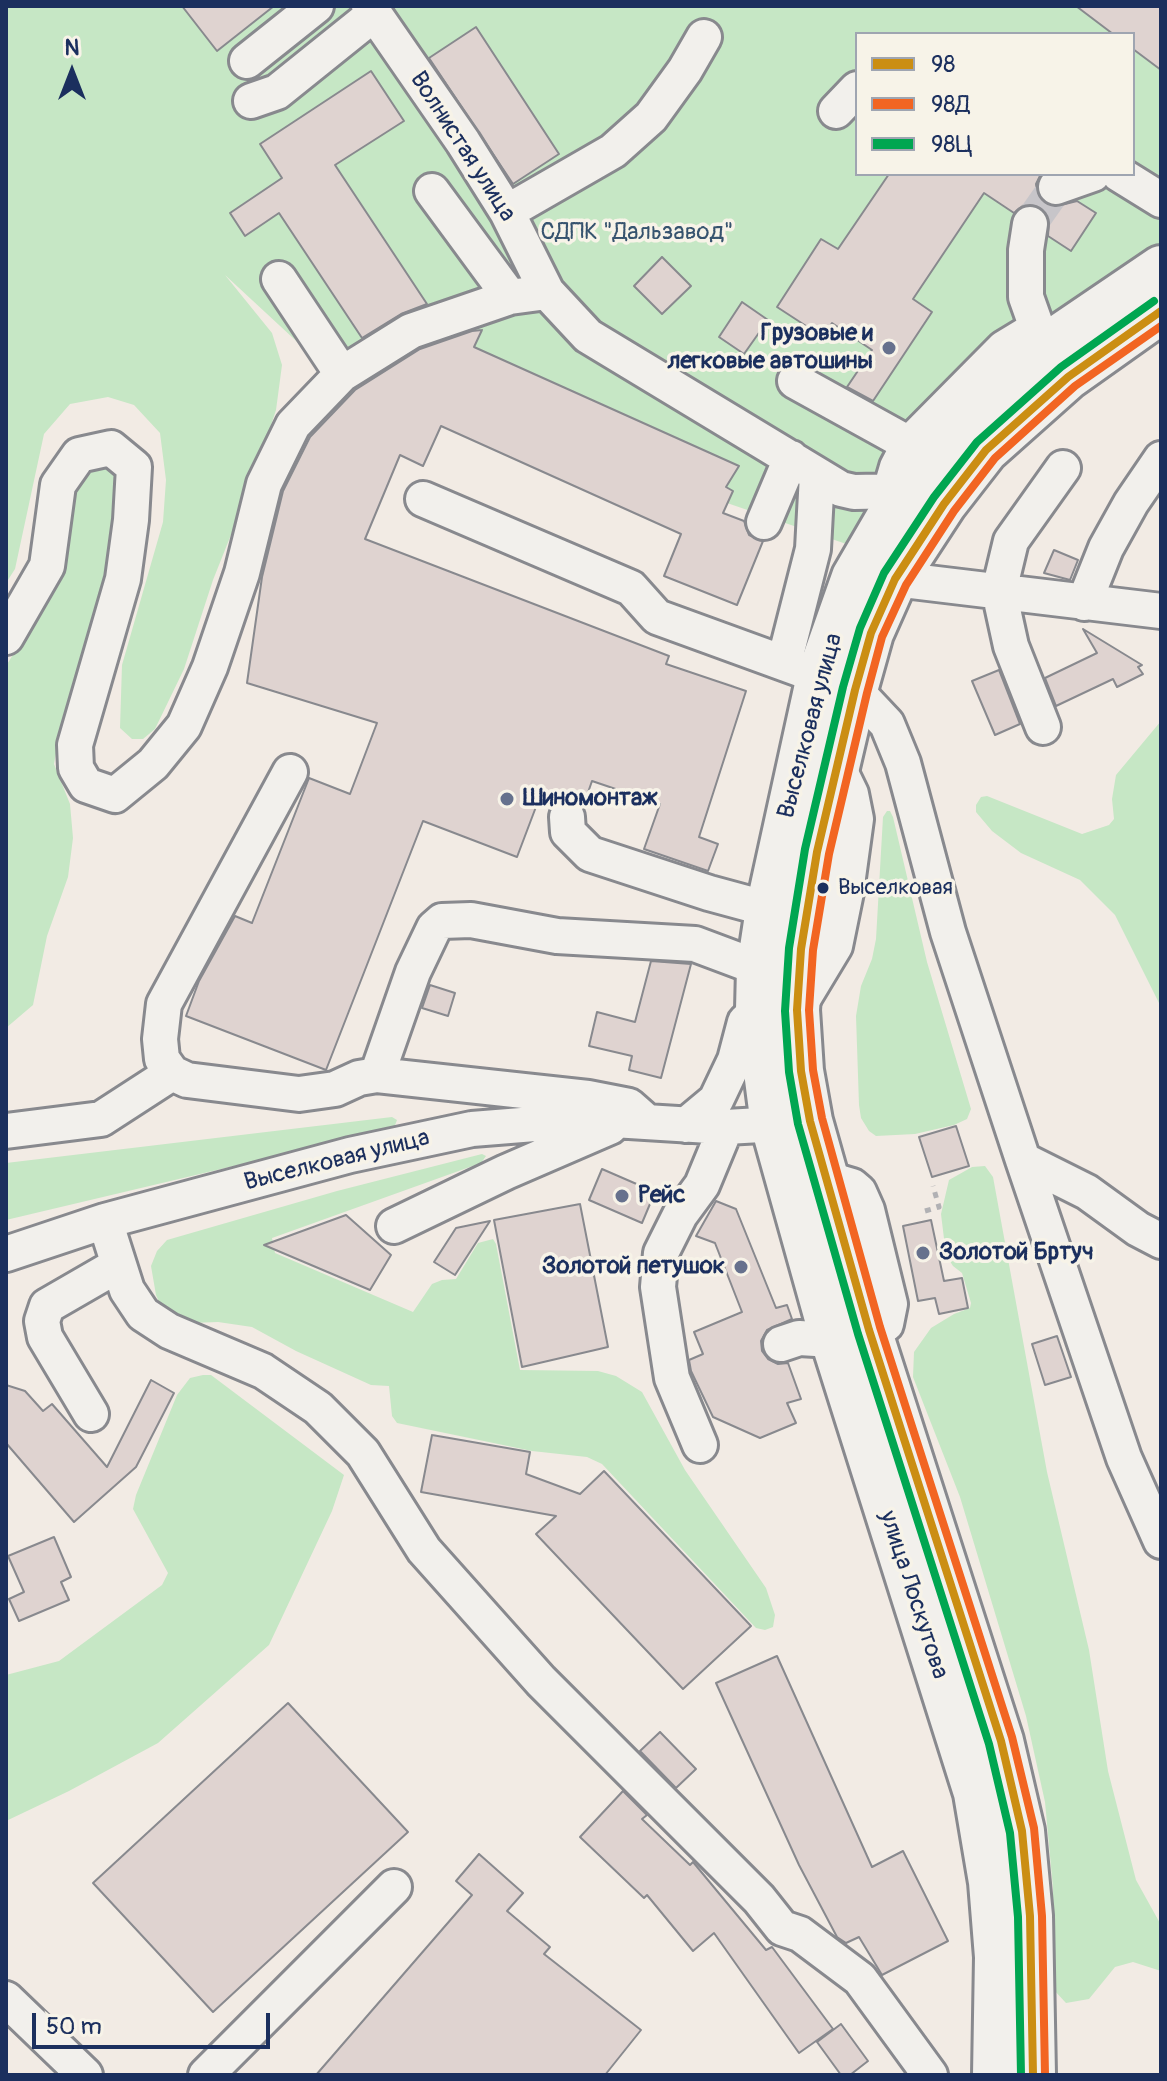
<!DOCTYPE html>
<html>
<head>
<meta charset="utf-8">
<style>
	body { margin:0 }
	#map { position:relative; width:1167px; height:2081px; overflow:hidden; background:#f2ebe4; font-family:Pangolin,sans-serif }
	canvas { display:block }
	.frame { position:absolute; inset:0; border:8px solid #1b2f5e; pointer-events:none }
	.legend { position:absolute; left:855px; top:32px; width:280px; height:144px; box-sizing:border-box; background:#f7f3e8; border:2px solid #9fa5b1; margin:0; padding:10px 14px; list-style:none; font-size:24px; color:#1b2f5e }
	.legend li { display:flex; align-items:center; gap:16px; height:40px }
	.legend b { width:40px; border:2px solid #9fa5b1 }
	.north { position:absolute; left:32px; top:32px; width:80px; height:80px; -webkit-text-stroke:6px #f7f3e8; paint-order:stroke; rotate:0deg; font-size:22px; font-weight:700; line-height:32px; text-align:center; color:#1b2f5e }
	.north::after { content:''; display:block; margin:auto; width:28px; height:36px; background:#1b2f5e; clip-path:polygon(50% 0,100% 100%,50% 72%,0 100%) }
	.scale { position:absolute; left:32px; top:2013px; width:238px; height:36px; box-sizing:border-box; border:4px solid #1b2f5e; border-top:0; padding-left:10px; font-size:24px; line-height:28px; white-space:nowrap; color:#1b2f5e; -webkit-text-stroke:6px #f7f3e8; paint-order:stroke }
</style>
</head>
<body>
<div id="map">
<canvas width="1167" height="2081"></canvas>
<div class="frame"></div>
<ul class="legend">
<li><b style="height:10px;background:#cb8e13"></b>98</li>
<li><b style="height:10px;background:#f26522"></b>98Д</li>
<li><b style="height:10px;background:#00a651"></b>98Ц</li>
</ul>
<div class="north">N</div>
<div class="scale">50 m</div>
</div>
<script>
const ctx = document.querySelector('canvas').getContext('2d');
ctx.lineJoin = 'round';
function paint(path, color) {
  ctx.fillStyle = color;
  ctx.fill(path, 'evenodd');
}
function toPath(rows) {
  const path = new Path2D();
  for (const r of rows) {
    path.moveTo(r[0], r[1]);
    for (let i = 2; i < r.length; i += 2) path.lineTo(r[i], r[i + 1]);
  }
  return path;
}
function strokePath(path, color, width, dash) {
  ctx.strokeStyle = color;
  ctx.lineWidth = width;
  ctx.lineCap = dash ? 'butt' : 'round';
  ctx.setLineDash(dash || []);
  ctx.stroke(path);
}
function write(font, color, halo, rows, align = 'center') {
  ctx.font = font + ' Pangolin,sans-serif';
  ctx.lineWidth = 7;
  ctx.setLineDash([]);
  ctx.textBaseline = 'middle';
  ctx.strokeStyle = halo;
  ctx.fillStyle = color;
  for (const [text, x, y, turn = 0] of rows) {
    ctx.save();
    ctx.translate(x, y);
    ctx.rotate((+turn || 0) * Math.PI / 180);
    ctx.textAlign = isNaN(turn) ? turn : align;
    if (halo) ctx.strokeText(text, 0, 0);
    ctx.fillText(text, 0, 0);
    ctx.restore();
  }
}
const green = toPath([
	[6,6,1161,6,1161,258,855,547,320,363,225,275,272,333,282,365,276,410,254,477,213,580,184,669,155,729,143,739,132,739,120,728,122,665,163,522,166,480,160,433,134,405,108,397,70,404,44,434,15,569,6,583],
	[857,34,1133,34,1133,174,857,174],
	[110,466,118,471,124,490,103,595,59,737,54,764,70,804,73,838,68,877,47,936,33,1005,6,1028,6,666,60,578,69,505,79,475,95,467],
	[1161,721,1161,1007,1115,915,1080,880,1021,853,992,831,976,812,976,805,981,797,987,796,1082,834,1109,825,1114,819,1112,799,1116,775],
	[887,811,890,811,893,817,927,962,971,1109,967,1119,954,1125,915,1134,876,1136,869,1131,861,1118,859,1105,856,1016,861,986,872,959,876,939,883,817],
	[392,1117,397,1120,394,1128,6,1220,6,1163],
	[482,1154,486,1156,481,1163,272,1238,275,1253,413,1312,432,1284,442,1280,456,1279,478,1243,493,1239,496,1244,520,1370,598,1371,616,1376,642,1392,685,1470,766,1588,775,1615,773,1627,765,1630,756,1628,602,1464,587,1457,532,1451,397,1423,392,1416,389,1386,371,1385,296,1351,252,1327,218,1322,191,1323,162,1309,156,1295,151,1266,157,1251,167,1240,337,1191],
	[985,1166,993,1177,1047,1472,1089,1650,1108,1771,1136,1880,1161,1925,1161,1971,1133,1962,1115,1967,1089,1999,1066,2003,1053,1989,1053,1888,1045,1802,1026,1716,960,1497,913,1377,914,1352,931,1328,954,1314,970,1308,971,1303,962,1273,953,1266,946,1255,941,1214,949,1180,972,1167],
	[203,1375,211,1375,344,1475,332,1511,269,1645,158,1743,69,1791,6,1821,6,1675,59,1661,162,1585,168,1573,133,1509,136,1495,177,1395,190,1378]
]);
const building = toPath([
	[182,6,274,6,217,51,182,6],
	[1076,6,1161,6,1161,70,1133,49,1133,34,1113,34,1076,6],
	[476,27,559,154,513,184,429,58,476,27],
	[371,71,404,121,335,165,427,304,401,314,362,338,279,213,245,236,230,213,282,178,260,144,371,71],
	[889,174,1038,174,1040,176,1036,184,1037,193,1044,203,1053,207,1077,201,1096,213,1071,251,1048,236,1049,218,1042,208,1032,204,1024,205,1014,213,984,193,913,299,932,312,873,401,847,387,872,350,832,323,823,337,777,307,821,239,838,249,889,174],
	[662,257,691,286,662,314,634,286,662,257],
	[742,302,768,320,744,354,719,337,742,302],
	[482,330,474,347,739,466,726,487,733,491,723,513,744,521,749,535,763,541,737,605,664,576,681,534,441,426,423,466,400,455,365,539,669,656,666,664,746,691,699,837,718,844,708,871,644,849,660,804,592,781,584,804,575,799,542,791,517,857,423,821,326,1070,186,1016,199,981,235,916,252,923,309,778,350,794,377,723,247,683,262,577,283,491,310,437,355,390,420,349,472,331,482,330],
	[1054,550,1078,560,1070,580,1044,573,1054,550],
	[1083,629,1142,665,1138,667,1143,674,1117,687,1113,679,1056,706,1045,678,1097,653,1083,629],
	[999,670,1020,724,995,735,972,681,999,670],
	[651,961,691,964,661,1078,629,1070,632,1056,589,1046,597,1012,635,1022,651,961],
	[430,985,455,993,448,1016,422,1008,430,985],
	[956,1126,969,1166,932,1177,919,1137,956,1126],
	[602,1169,655,1192,642,1223,589,1200,602,1169],
	[716,1201,736,1209,776,1308,787,1305,792,1319,767,1330,761,1341,762,1351,768,1359,778,1364,788,1363,801,1399,787,1403,796,1423,760,1438,713,1417,691,1371,689,1360,703,1354,694,1332,742,1312,715,1243,696,1236,716,1201],
	[580,1204,608,1347,522,1367,494,1220,580,1204],
	[346,1215,391,1255,370,1290,264,1245,346,1215],
	[931,1220,944,1281,962,1278,968,1308,939,1314,935,1298,918,1301,903,1226,931,1220],
	[490,1221,455,1275,434,1262,456,1228,490,1221],
	[1057,1336,1071,1377,1045,1385,1032,1344,1057,1336],
	[151,1380,174,1393,136,1467,74,1522,6,1443,6,1385,25,1391,43,1411,52,1404,107,1467,151,1380],
	[432,1435,530,1452,526,1474,580,1494,604,1471,751,1626,683,1689,536,1534,556,1516,421,1492,432,1435],
	[54,1537,71,1577,61,1582,69,1600,19,1621,9,1599,24,1592,8,1556,54,1537],
	[777,1656,872,1867,903,1851,948,1941,882,1975,859,1937,846,1943,837,1937,799,1865,716,1683,777,1656],
	[288,1703,408,1832,213,2012,93,1883,288,1703],
	[660,1732,696,1769,676,1788,640,1751,660,1732],
	[623,1791,647,1815,642,1819,690,1865,693,1862,766,1950,772,1947,833,2029,799,2053,714,1933,693,1951,647,1895,644,1898,580,1837,623,1791],
	[479,1854,523,1893,507,1911,550,1947,544,1954,641,2030,605,2075,316,2075,472,1895,456,1881,479,1854],
	[841,2024,868,2061,850,2075,841,2075,817,2042,841,2024]
]);
const minorTunnel = toPath([
	[1030,224,1056,187]
]);
const path = toPath([
	[925,1211,939,1207,933,1186]
]);
const minor = toPath([
	[369,6,463,142,507,212,547,292,588,336,841,489,854,492,904,491],
	[247,61,316,6],
	[251,101,277,92,374,14],
	[836,111,857,89],
	[1119,174,1161,200],
	[1056,187,1093,174],
	[432,191,510,297],
	[507,212,613,151,651,117,685,70,704,37],
	[1030,224,1026,250,1026,297,1037,328,1049,344],
	[279,279,342,374],
	[795,381,909,444],
	[890,491,897,467,909,444,1004,348,1037,328],
	[423,499,631,588,657,617,819,676],
	[764,522,791,458],
	[895,579,1161,611],
	[1084,603,1106,548,1131,503,1161,459],
	[6,637,47,566,58,485,79,455,111,448,134,467,131,520,123,579,75,745,76,768,86,785,115,795,153,764,184,726,210,667,242,573,264,484,293,425,342,374,411,331,510,297,547,292],
	[784,663,813,549,817,475],
	[855,690,887,724,903,763,948,932,1023,1160,1124,1458,1161,1541],
	[1043,727,1011,646,999,591,1011,541,1063,468],
	[290,772,164,1004,160,1039,162,1059,172,1073,187,1080,299,1094,335,1089,359,1078,377,1075,588,1098,629,1106,646,1121],
	[567,817,568,832,590,854,709,893,768,909],
	[797,1009,835,946,846,892,856,819,851,794,836,763],
	[377,1075,413,972,434,928,442,921,471,920,557,936,695,944,759,968],
	[686,1125,716,1100,735,1060,745,1022,758,1010],
	[6,1131,101,1119,172,1073],
	[1023,1160,1087,1192,1138,1229,1161,1241],
	[825,1178,852,1186,859,1192,867,1210,890,1304,886,1324,869,1330],
	[105,1221,127,1290,143,1314,169,1331,263,1371,318,1408,363,1453,424,1550,541,1681,759,1899,782,1928,800,1934,860,1979,930,2075],
	[394,1226,506,1172,610,1127],
	[6,1254,105,1221,350,1155,472,1129,597,1119,726,1127,796,1123],
	[781,1344,799,1338,833,1340],
	[91,1414,45,1337,42,1321,47,1306,118,1265],
	[700,1445,672,1378,658,1287,661,1253,680,1215,702,1185,726,1127],
	[6,1999,85,2075],
	[206,2075,394,1887]
]);
const major = toPath([
	[995,2075,997,1957,991,1882,976,1793,833,1340,773,1125,758,1010,759,968,768,909,819,676,854,577,904,491,931,453,966,415,1049,344,1161,268],
	[1033,2075,1030,1916,1022,1831,1001,1741,869,1330,810,1121,801,1071,797,1010,801,949,817,852,855,690,871,633,895,579,944,504,986,450,1068,377,1161,311]
]);
const bus1 = toPath([
	[1033,2075,1030,1916,1022,1831,1001,1741,869,1330,810,1121,801,1071,797,1010,801,949,817,852,855,690,871,633,895,579,944,504,986,450,1068,377,1161,311]
]);
const bus2 = toPath([
	[1045,2075,1042,1916,1034,1828,1012,1737,880,1327,822,1118,813,1070,809,1010,813,950,829,854,867,693,882,637,906,585,954,511,995,458,1075,386,1161,326]
]);
const bus3 = toPath([
	[1021,2075,1018,1917,1010,1833,989,1744,858,1334,798,1124,789,1072,785,1011,789,948,805,849,843,687,860,628,884,573,934,497,977,442,1061,367,1154,301]
]);
const markers = [
	[889,348,8,"#66718d"],
	[507,799,8,"#66718d"],
	[823,888,7,"#1b2f5e"],
	[622,1196,8,"#66718d"],
	[923,1253,8,"#66718d"],
	[741,1267,8,"#66718d"]
];
const busNames = [
	["Выселковая",838,888]
];
const streetNames = [
	["Волнистая улица",462,147,57],
	["Выселковая улица",811,726,-75],
	["Выселковая улица",337,1161,-14],
	["улица Лоскутова",913,1595,72]
];
const parkNames = [
	["СДПК \"Дальзавод\"",637,233]
];
const poiNames = [
	["Грузовые и",873,334,"right"],
	["легковые автошины",873,362,"right"],
	["Шиномонтаж",523,799],
	["Рейс",638,1196],
	["Золотой Бртуч",939,1253],
	["Золотой петушок",725,1267,"right"]
];
paint(green, '#c6e7c5');
paint(building, '#dfd3d0');
strokePath(building, '#88898e', 2);
strokePath(minorTunnel, '#c7c5c9', 34, [34, 17]);
strokePath(minor, '#88898e', 40);
strokePath(major, '#88898e', 50);
strokePath(path, '#b1b1b4', 5, [6, 6]);
strokePath(minor, '#f2f0ec', 34);
strokePath(major, '#f2f0ec', 44);
strokePath(bus1, '#cb8e13', 8);
strokePath(bus2, '#f26522', 8);
strokePath(bus3, '#00a651', 8);
for (const [x, y, r, color] of markers) {
  const dot = new Path2D();
  dot.arc(x, y, r, 0, 2 * Math.PI);
  ctx.fillStyle = color;
  ctx.fill(dot);
  strokePath(dot, '#f7f3e8', 3);
}
write('22px', '#1b2f5e', '#f7f3e8', busNames, 'left');
write('24px', '#1b2f5e', '#f7f3e8', streetNames);
write('24px', '#36536e', '#f7f3e8', parkNames);
write('bold 24px', '#1b2f5e', '#f7f3e8', poiNames, 'left');
</script>
</body>
</html>
